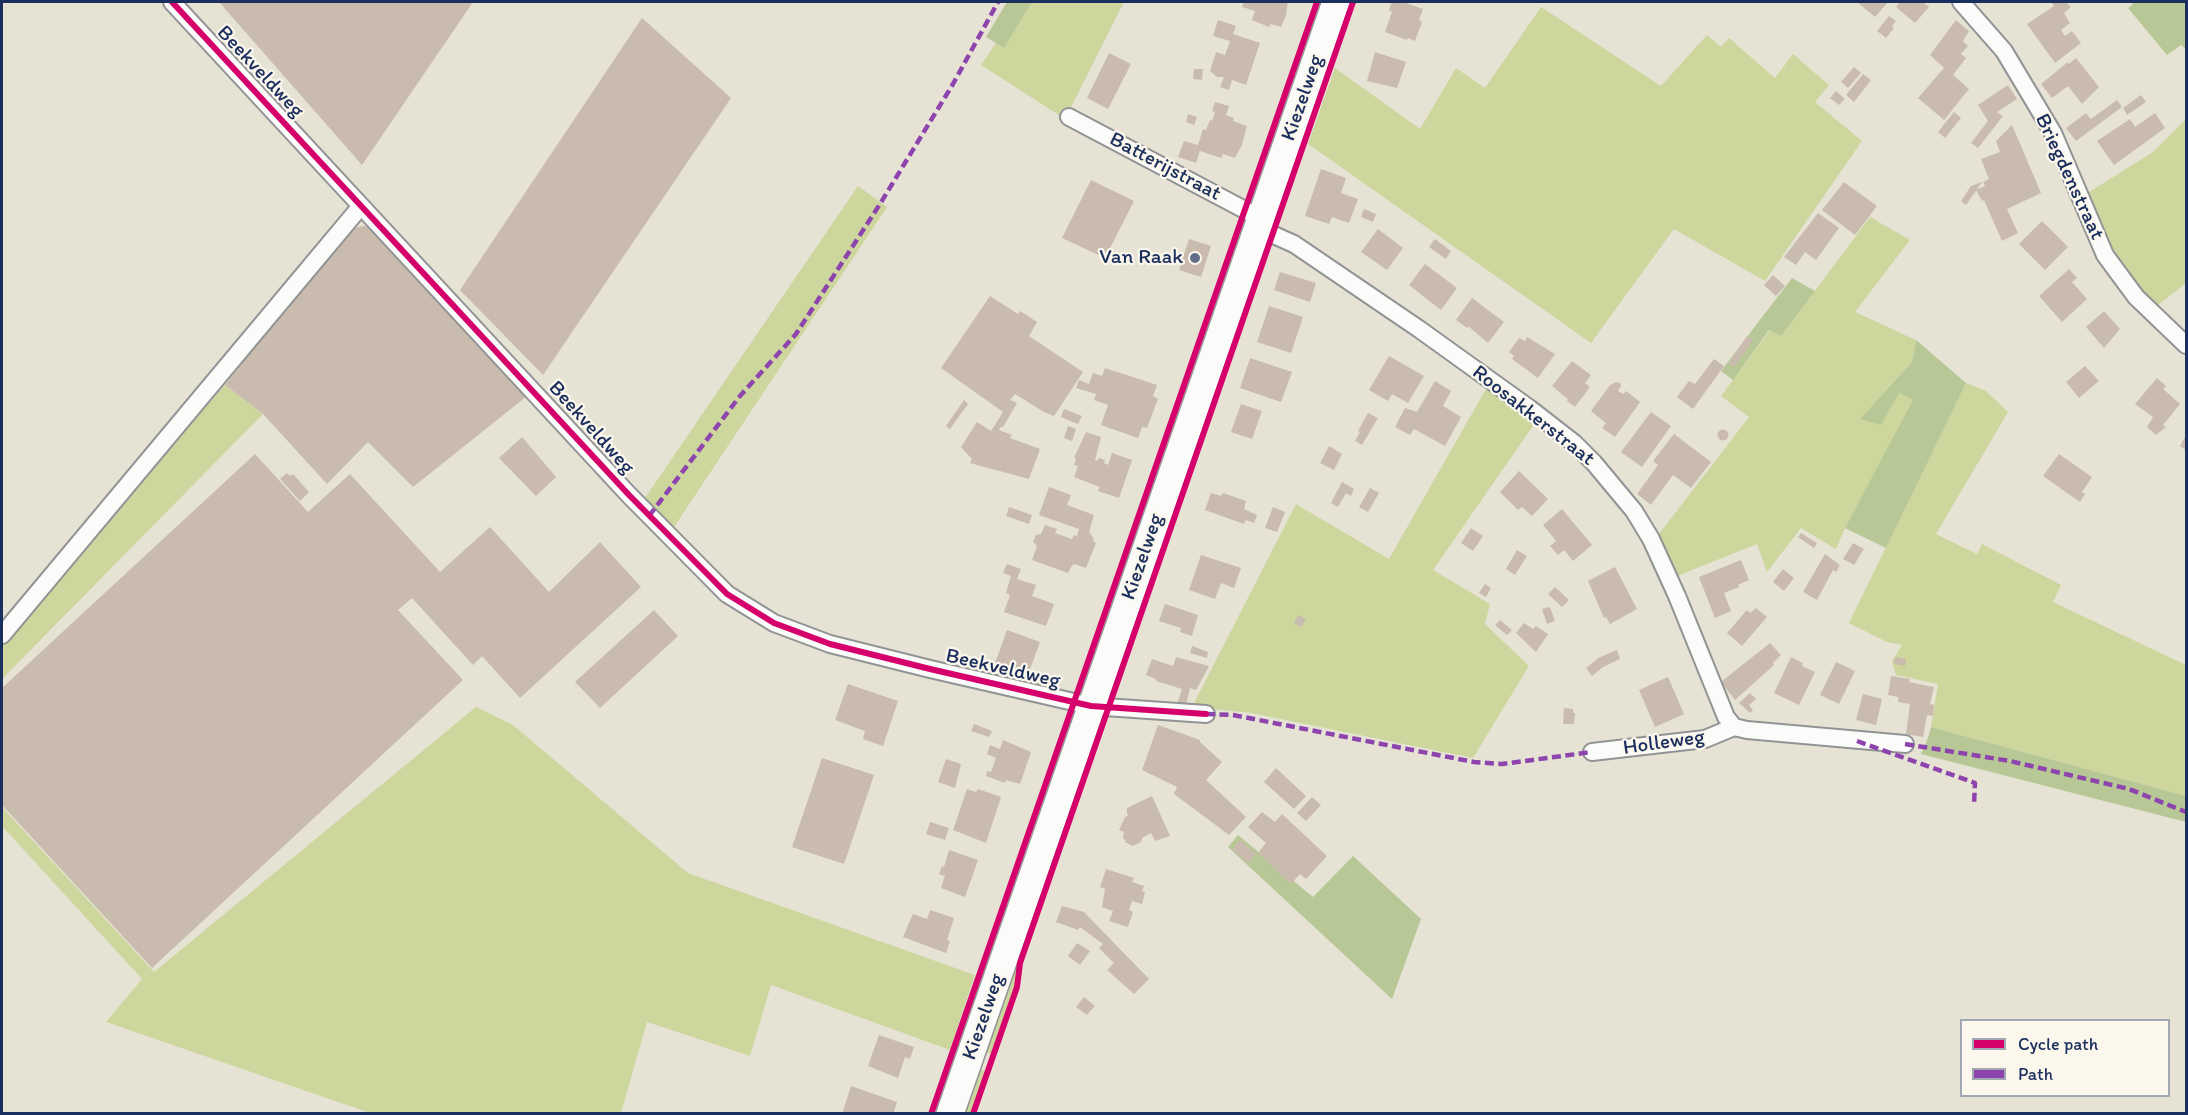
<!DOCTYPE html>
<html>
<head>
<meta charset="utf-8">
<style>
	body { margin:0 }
	#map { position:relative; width:2188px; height:1115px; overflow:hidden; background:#e6e3d5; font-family:Itim,sans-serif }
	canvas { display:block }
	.frame { position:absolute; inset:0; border:3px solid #1b2f5e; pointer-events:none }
	.legend { position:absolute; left:1960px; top:1019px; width:210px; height:78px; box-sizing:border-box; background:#fbf7ec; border:2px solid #a1a7b3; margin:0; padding:8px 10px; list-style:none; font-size:18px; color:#1b2f5e }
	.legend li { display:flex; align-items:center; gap:12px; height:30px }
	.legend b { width:30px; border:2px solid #a1a7b3 }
</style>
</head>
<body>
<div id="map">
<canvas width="2188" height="1115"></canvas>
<div class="frame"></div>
<ul class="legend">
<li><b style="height:8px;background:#d6006c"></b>Cycle path</li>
<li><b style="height:8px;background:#8e44ad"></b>Path</li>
</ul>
</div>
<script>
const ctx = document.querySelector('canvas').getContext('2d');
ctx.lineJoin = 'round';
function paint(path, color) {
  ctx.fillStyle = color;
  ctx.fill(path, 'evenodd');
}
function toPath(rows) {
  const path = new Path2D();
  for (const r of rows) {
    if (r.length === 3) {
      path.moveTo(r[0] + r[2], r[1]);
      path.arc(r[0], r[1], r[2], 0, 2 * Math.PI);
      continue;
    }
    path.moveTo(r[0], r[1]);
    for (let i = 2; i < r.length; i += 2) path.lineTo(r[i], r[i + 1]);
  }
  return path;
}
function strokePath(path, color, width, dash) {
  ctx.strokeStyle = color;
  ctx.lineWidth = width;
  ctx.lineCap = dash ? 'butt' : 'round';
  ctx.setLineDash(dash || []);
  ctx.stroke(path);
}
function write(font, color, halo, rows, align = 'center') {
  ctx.font = font + ' Itim,sans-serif';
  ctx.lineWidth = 4.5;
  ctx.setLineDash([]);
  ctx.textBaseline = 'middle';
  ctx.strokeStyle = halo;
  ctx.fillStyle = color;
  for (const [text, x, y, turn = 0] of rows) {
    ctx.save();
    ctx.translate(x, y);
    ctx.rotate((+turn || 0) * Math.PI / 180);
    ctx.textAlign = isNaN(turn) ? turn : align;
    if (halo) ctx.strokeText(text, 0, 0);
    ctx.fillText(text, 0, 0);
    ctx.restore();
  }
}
const green = toPath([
	[1032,2,1124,2,1065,119,981,65,996,43,1004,48],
	[1541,7,1661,86,1707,35,1721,47,1729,38,1775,78,1793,54,1829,85,1815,102,1862,141,1765,281,1674,229,1591,343,1308,144,1335,68,1420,129,1456,68,1485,88],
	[1332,41,1337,42,1290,179,1285,176],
	[2186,119,2186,283,2157,306,2137,286,2117,259,2099,225,2086,194,2153,152],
	[858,186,887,207,672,530,645,498],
	[1870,217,1910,240,1855,312,1916,340,1912,362,1861,418,1881,424,1899,393,1914,400,1845,528,1836,549,1801,528,1767,572,1757,544,1677,576,1659,534,1749,417,1721,396,1770,330,1781,336],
	[1966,383,1986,391,2008,412,1936,534,1977,554,1982,544,2061,585,2053,602,2186,665,2186,796,1931,727,1938,684,1896,675,1892,661,1902,645,1887,642,1849,623],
	[225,385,263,414,2,679,2,644,114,507],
	[1486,389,1535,423,1433,570,1490,604,1485,624,1529,666,1473,758,1251,713,1192,707,1296,504,1389,559],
	[476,707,513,725,688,873,975,975,950,1050,771,985,750,1056,647,1022,621,1113,370,1113,106,1022,142,979,2,826,2,807,154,972],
	[1025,925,1030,926,1017,966,1015,986,991,1054,981,1050],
	[996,935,1002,938,948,1092,943,1090],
	[975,1068,985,1071,971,1113,959,1114]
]);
const forest = toPath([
	[1007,2,1032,2,1004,48,986,37],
	[2135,2,2186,2,2186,49,2181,45,2167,55,2128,8],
	[1792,278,1815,291,1781,336,1769,330,1733,380,1721,371],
	[1916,340,1966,383,1886,548,1845,528,1913,400,1899,393,1881,425,1860,419,1912,362],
	[1931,727,2186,796,2186,822,1921,754,1928,738],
	[1238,835,1313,897,1353,856,1421,919,1392,999,1228,847]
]);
const building = toPath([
	[219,2,473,2,362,165],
	[1244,2,1288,2,1286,15,1281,27,1271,24,1269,27,1252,20,1255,11,1242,7],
	[1392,2,1403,2,1423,9,1419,20,1422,22,1415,41,1408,38,1407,40,1385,32,1392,12,1389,10],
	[1857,2,1888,2,1875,17],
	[1900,2,1927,2,1925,4,1929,7,1915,23,1896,7],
	[2051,2,2066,2,2071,7,2064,13,2070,23,2061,30,2065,36,2072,31,2081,43,2055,63,2027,24,2054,6],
	[1889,16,1896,21,1892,26,1894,28,1886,38,1877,31],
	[642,18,731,98,543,375,460,290],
	[1218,20,1236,26,1233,34,1260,43,1246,85,1232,80,1229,90,1220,87,1224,77,1217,77,1210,71,1216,52,1225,55,1230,41,1213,36],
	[1956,20,1969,31,1963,41,1968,46,1961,54,1966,58,1953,75,1969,89,1944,120,1918,98,1944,68,1930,55],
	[1375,52,1406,62,1397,88,1367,81],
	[1109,53,1131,64,1108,109,1087,98],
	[2076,58,2099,87,2082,104,2068,86,2052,98,2041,84,2068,62,2069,64],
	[1854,67,1861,73,1848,88,1841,82],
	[1194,69,1203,69,1202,80,1193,79],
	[1863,74,1871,80,1854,102,1846,95],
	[2008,85,2017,99,1997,112,2003,116,1978,148,1971,143,1988,121,1978,105],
	[1836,91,1845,99,1839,105,1830,98],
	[2141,95,2146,102,2127,115,2123,108],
	[2117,100,2122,107,2076,141,2066,128,2086,113,2091,119],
	[1215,102,1229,106,1226,115,1234,118,1233,121,1247,126,1242,145,1235,158,1223,154,1221,158,1200,151,1196,163,1178,157,1184,141,1198,145,1203,129,1206,130,1210,120,1212,121,1215,112,1212,111],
	[1954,112,1961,118,1945,138,1938,132],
	[2155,113,2165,128,2114,165,2097,141,2130,119,2135,127],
	[1188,114,1197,117,1194,125,1186,122],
	[2012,125,2041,193,2007,209,2018,233,2002,241,1984,200,1982,201,1976,190,1985,186,1983,182,1989,179,1981,159,2000,152,1996,141],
	[1321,169,1346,178,1341,193,1358,199,1349,223,1332,217,1329,224,1305,216],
	[1091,180,1134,201,1105,258,1062,238],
	[1844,182,1877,206,1855,235,1822,210],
	[1982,182,1966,205,1961,201,1971,186],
	[1364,209,1376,214,1373,222,1361,217],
	[1818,213,1839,228,1816,260,1805,252,1796,265,1784,257],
	[2042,221,2068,247,2045,270,2019,244],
	[364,226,376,229,527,396,413,487,368,442,327,484,263,414,225,385,348,229],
	[1378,229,1403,248,1387,270,1361,252],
	[1189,239,1211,246,1201,277,1179,270],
	[1435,239,1451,251,1446,259,1429,247],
	[1425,264,1457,288,1441,310,1409,285],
	[2069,269,2077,278,2072,282,2087,299,2062,322,2039,296],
	[1280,272,1316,283,1310,302,1274,290],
	[1773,275,1785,286,1776,296,1764,285],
	[990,296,1018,314,1020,311,1037,322,1029,336,1083,372,1054,416,1044,412,1015,394,1010,400,1017,403,1003,427,1001,427,999,430,1012,435,1010,438,1040,449,1029,479,970,463,972,459,961,447,977,422,991,431,1003,412,941,368],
	[1472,298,1504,322,1488,343,1468,326,1467,328,1456,320],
	[1269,306,1303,317,1291,353,1257,342],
	[2104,311,2120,329,2104,348,2086,327],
	[1747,336,1753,340,1734,367,1729,363],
	[1527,337,1555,354,1538,378,1512,359,1514,356,1509,352,1519,338,1525,341],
	[1389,356,1424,376,1408,403,1392,394,1388,401,1369,390],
	[1250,358,1292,372,1281,402,1240,388],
	[1714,359,1724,366,1693,409,1677,397,1689,381,1695,384],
	[1572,361,1591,375,1585,383,1590,387,1575,407,1567,401,1568,399,1552,386],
	[2085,366,2099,381,2079,398,2066,382],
	[1105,368,1157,385,1153,396,1158,399,1147,428,1142,427,1138,438,1101,425,1108,405,1094,400,1096,394,1076,388,1079,380,1089,384,1093,373,1102,376],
	[2157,378,2166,386,2163,389,2180,404,2163,425,2166,427,2156,435,2147,427,2153,417,2135,404],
	[1435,381,1451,391,1443,406,1461,417,1445,446,1414,429,1410,435,1395,427,1405,408,1417,412],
	[1616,382,1620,383,1621,386,1618,391,1623,394,1626,391,1640,402,1615,437,1602,428,1606,423,1591,411,1610,385],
	[964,400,968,404,950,429,946,426],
	[1241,404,1262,411,1252,439,1231,432],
	[1064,409,1082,416,1078,424,1061,417],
	[1651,412,1671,426,1642,467,1621,452],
	[1368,413,1378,418,1362,445,1355,441,1360,432,1358,431],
	[1068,426,1076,429,1072,441,1064,438],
	[1723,435,5.5],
	[1086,432,1101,437,1095,460,1097,461,1099,458,1105,460,1104,463,1108,465,1112,453,1132,460,1119,498,1098,491,1100,487,1074,477,1078,466,1074,465,1076,458,1074,458],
	[1674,434,1711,462,1691,488,1673,475,1651,505,1637,494,1658,465,1653,461],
	[2186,435,2186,450,2180,446],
	[522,437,556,477,536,496,499,458],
	[1329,446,1342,454,1334,470,1320,463],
	[255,454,308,512,350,474,440,572,490,527,549,592,600,542,641,587,520,698,482,656,473,665,412,598,398,610,463,680,152,968,2,805,2,688],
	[2059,454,2092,477,2082,492,2085,494,2080,502,2043,476],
	[1519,471,1548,499,1532,516,1522,507,1518,510,1500,492],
	[287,473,290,476,293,474,309,492,300,501,280,479],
	[1342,482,1354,489,1351,496,1346,493,1338,507,1331,503],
	[1049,487,1071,495,1067,505,1094,515,1089,532,1094,539,1093,541,1096,543,1086,568,1074,564,1071,567,1068,573,1032,560,1037,546,1033,542,1036,535,1041,534,1045,525,1057,529,1055,533,1072,539,1074,535,1077,536,1079,529,1039,515],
	[1370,488,1379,493,1368,512,1359,507],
	[1211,493,1221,496,1223,493,1246,501,1244,509,1257,515,1254,523,1246,520,1244,524,1205,510],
	[1009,507,1032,515,1029,524,1006,516],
	[1273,507,1285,512,1277,532,1265,528],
	[1562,509,1592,545,1573,561,1564,550,1558,555,1550,546,1556,541,1543,525],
	[1471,528,1483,536,1473,551,1461,543],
	[1801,533,1817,543,1814,548,1798,537],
	[1853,543,1864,549,1854,565,1843,559],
	[1517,550,1527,556,1515,575,1506,569],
	[1825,554,1840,565,1836,572,1833,570,1817,600,1803,592],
	[1201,555,1241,568,1234,588,1221,583,1215,599,1189,590],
	[1741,560,1749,580,1738,585,1739,587,1724,593,1731,611,1715,618,1699,577],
	[1007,564,1021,569,1017,579,1036,585,1032,596,1054,604,1046,626,1004,612,1010,595,1006,593,1011,576,1003,573],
	[1615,567,1637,609,1610,624,1606,617,1604,618,1588,581],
	[1783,569,1794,578,1784,591,1773,582],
	[1485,584,1491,588,1486,597,1479,593],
	[1555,587,1569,600,1562,607,1548,594],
	[1165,604,1198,615,1192,636,1180,632,1181,628,1159,621],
	[1550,607,1555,621,1547,624,1542,609],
	[1756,608,1767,617,1742,646,1727,633,1747,610,1750,613],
	[654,610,678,636,600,708,575,682],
	[1298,615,1306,619,1301,627,1294,623],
	[1500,620,1512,630,1507,635,1495,625],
	[1524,623,1533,629,1536,626,1548,634,1536,652,1516,633],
	[1007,630,1040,642,1028,675,995,663],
	[1770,643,1781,655,1773,663,1774,665,1735,700,1721,682],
	[1192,646,1208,652,1207,658,1190,653],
	[1617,650,1620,659,1603,667,1592,676,1586,668,1598,658],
	[1176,657,1209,666,1196,690,1190,688,1186,705,1177,704,1182,689,1156,681,1156,679,1146,675,1152,659,1173,666],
	[1791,657,1803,663,1802,666,1815,672,1799,705,1774,693],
	[1895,657,1906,659,1905,666,1894,664],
	[1836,662,1855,671,1839,704,1820,695],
	[1891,676,1910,679,1909,682,1934,687,1930,704,1934,705,1933,716,1927,715,1923,737,1906,734,1910,704,1898,702,1898,697,1888,695],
	[1668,677,1684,714,1655,727,1639,690],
	[848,684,898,701,883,746,863,739,865,731,835,720],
	[1750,693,1756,699,1749,705,1753,710,1750,713,1739,703],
	[1863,694,1882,699,1876,725,1856,720],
	[1564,708,1573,709,1573,713,1575,713,1574,724,1563,724],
	[974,724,992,731,989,737,971,731],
	[1158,725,1200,740,1200,742,1222,762,1206,780,1246,817,1229,835,1174,794,1177,787,1142,770],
	[1003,740,1031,752,1020,784,1006,780,1005,783,986,776,987,771,991,772,996,758,987,754,990,745,1000,749],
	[822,758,874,775,844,864,792,847],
	[946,759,961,764,955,788,938,782],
	[1276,768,1306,796,1294,809,1264,782],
	[967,789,976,792,978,789,1001,797,986,843,953,830],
	[1152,796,1170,836,1155,841,1151,833,1142,838,1141,842,1133,846,1125,842,1126,840,1123,839,1124,832,1119,830,1125,817,1129,815,1127,814,1127,808],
	[1312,797,1321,805,1306,821,1297,813],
	[1262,812,1275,822,1282,814,1327,856,1306,879,1300,874,1291,884,1258,853,1266,843,1248,827],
	[930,822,949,828,945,840,926,834],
	[1240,840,1256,854,1248,863,1232,850],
	[949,850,978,860,965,897,941,888,945,876,939,874,942,866,944,867],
	[1106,869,1134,878,1132,882,1144,886,1142,891,1145,892,1142,904,1132,901,1129,910,1133,912,1128,927,1109,921,1113,911,1102,907,1105,889,1100,887],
	[1062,906,1084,912,1149,979,1134,994,1107,970,1114,963,1099,948,1103,944,1080,927,1078,930,1056,922],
	[930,910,954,918,947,940,950,941,946,953,903,937,913,914,927,919],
	[1077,943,1090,951,1080,965,1068,956],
	[1084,997,1095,1006,1087,1015,1076,1007],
	[879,1035,914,1047,910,1059,905,1057,898,1078,868,1066],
	[851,1086,897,1102,893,1114,842,1114]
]);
const street = toPath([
	[172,2,629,495,727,594,774,623,830,644,930,669,1091,706,1206,714],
	[1961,2,2004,51,2053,133,2105,255,2136,297,2186,345],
	[1069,117,1262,219],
	[1258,228,1294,244,1419,329,1529,408,1574,443,1594,463,1634,511,1651,539,1677,596,1726,717,1734,727,1747,730,1905,744],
	[2,635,361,206],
	[1592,752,1705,739,1734,727]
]);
const primary = toPath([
	[950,1114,1336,2]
]);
const quiet = toPath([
	[649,516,740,396,796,334,880,204,953,84,998,2],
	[1206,714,1233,715,1474,762,1502,764,1592,752],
	[1857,741,1975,783,1974,805],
	[1905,744,2010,761,2129,789,2186,812]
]);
const cycleway = toPath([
	[172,2,629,495,727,594,774,623,830,644,930,669,1091,706,1206,714],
	[931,1114,1317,2],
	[973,1114,1017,987,1020,963,1353,2]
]);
const markers = [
	[1195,258,6,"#626e88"]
];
const streetNames = [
	["Beekveldweg",260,72,47],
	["Kiezelweg",1303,98,-71],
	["Batterijstraat",1165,167,28],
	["Briegdenstraat",2069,177,65],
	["Roosakkerstraat",1533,416,38],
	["Beekveldweg",591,428,48],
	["Kiezelweg",1143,557,-71],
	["Beekveldweg",1003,669,13],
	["Holleweg",1664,743,-8],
	["Kiezelweg",984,1017,-71]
];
const poiNames = [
	["Van Raak",1183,258]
];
paint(green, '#cdd69d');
paint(forest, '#b8c796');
paint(building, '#c9bbad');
strokePath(street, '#919394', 20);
strokePath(primary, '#919394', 30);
strokePath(street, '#fbfbf9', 16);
strokePath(primary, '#fbfbf9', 27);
strokePath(quiet, '#8e44ad', 4.5, [9, 4.5]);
strokePath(cycleway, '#d6006c', 6);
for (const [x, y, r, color] of markers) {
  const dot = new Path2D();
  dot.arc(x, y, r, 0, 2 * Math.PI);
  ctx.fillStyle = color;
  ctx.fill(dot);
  strokePath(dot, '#fbf7ec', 2);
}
write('21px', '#1b2f5e', '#fbf7ec', streetNames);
write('21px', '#1b2f5e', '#fbf7ec', poiNames, 'right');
</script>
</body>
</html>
